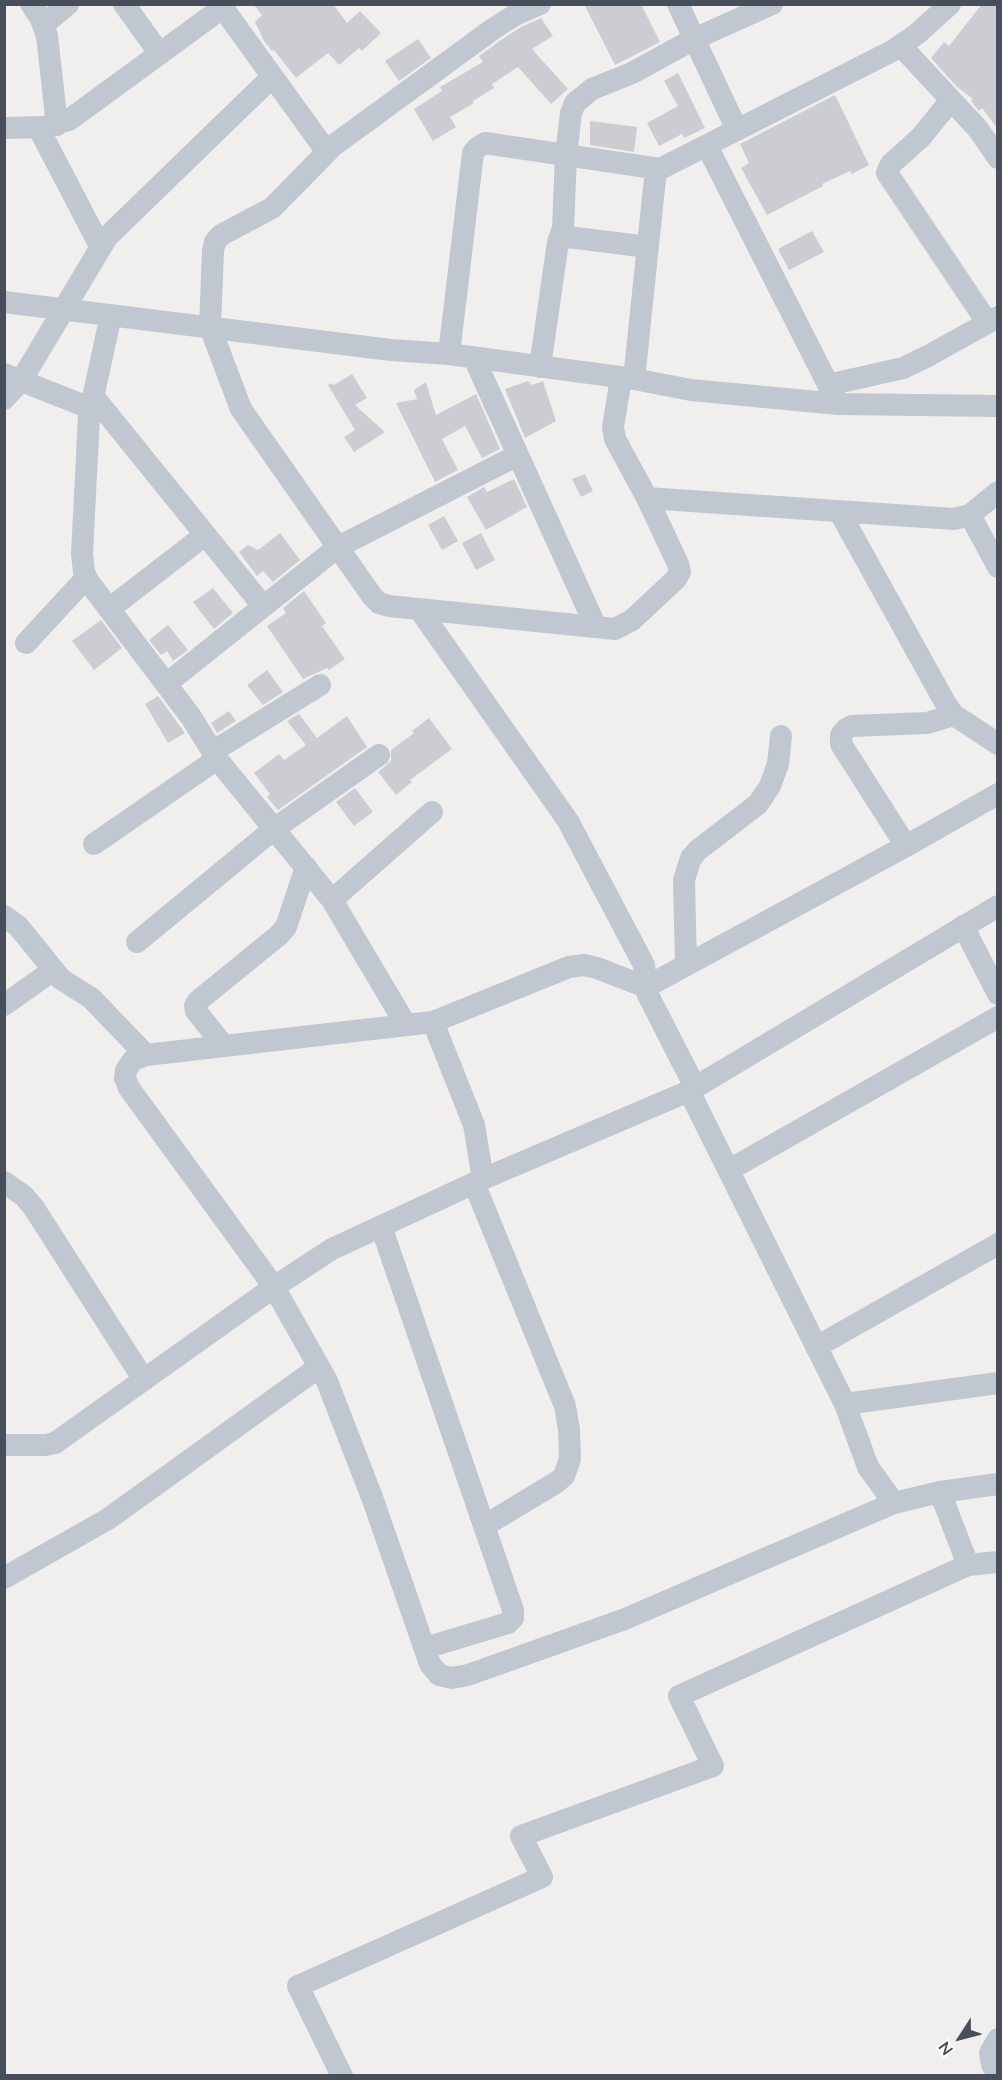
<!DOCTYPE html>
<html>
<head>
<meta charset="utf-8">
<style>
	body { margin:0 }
	#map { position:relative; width:1002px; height:2080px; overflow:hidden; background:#f1efee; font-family:Mulish,sans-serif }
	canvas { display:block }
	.frame { position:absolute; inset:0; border:6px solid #484f5b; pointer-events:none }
	.north { position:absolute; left:930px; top:2008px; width:60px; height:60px; -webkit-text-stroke:4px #fff; paint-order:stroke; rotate:234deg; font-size:16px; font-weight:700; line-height:24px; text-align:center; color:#484f5b }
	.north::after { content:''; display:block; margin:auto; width:21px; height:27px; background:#484f5b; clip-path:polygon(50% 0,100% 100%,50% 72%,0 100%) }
</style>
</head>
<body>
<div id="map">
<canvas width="1002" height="2080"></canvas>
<div class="frame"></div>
<div class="north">N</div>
</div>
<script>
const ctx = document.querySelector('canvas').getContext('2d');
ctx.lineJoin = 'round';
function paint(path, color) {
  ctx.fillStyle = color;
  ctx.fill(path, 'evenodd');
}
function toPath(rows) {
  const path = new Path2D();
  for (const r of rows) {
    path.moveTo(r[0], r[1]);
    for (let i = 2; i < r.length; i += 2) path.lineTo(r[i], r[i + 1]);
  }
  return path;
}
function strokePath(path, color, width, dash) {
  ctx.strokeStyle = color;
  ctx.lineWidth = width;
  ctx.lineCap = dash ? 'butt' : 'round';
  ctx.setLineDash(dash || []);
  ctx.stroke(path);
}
const building = toPath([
	[253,4,333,4,347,23,360,11,381,33,362,51,359,48,339,65,328,53,296,78,274,50,272,51,264,41,255,22,262,15],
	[584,4,641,4,660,42,615,65],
	[982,4,998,4,998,129,982,108,979,111,971,101,973,99,957,87,931,58,944,42,949,46],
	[541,18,553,36,532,49,568,89,551,104,518,67,492,84,494,88,473,101,474,103,450,117,456,127,433,141,414,109,442,91,440,87,483,62,479,56,501,40,521,27],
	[418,39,431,58,399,81,385,61],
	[678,73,705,128,684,138,682,134,659,146,647,123,678,106,664,81],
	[835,95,869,165,852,174,850,171,822,184,823,186,767,215,741,168,749,163,740,144],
	[590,121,637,127,634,152,590,145],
	[812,231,824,252,789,270,778,249],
	[352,374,367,398,355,405,385,432,354,452,344,437,355,430,328,385,331,383,334,385],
	[528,381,532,385,543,381,556,421,525,438,505,389],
	[426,382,436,415,476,394,500,449,482,458,465,426,442,439,458,470,435,482,396,403,417,399,414,390],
	[585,474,593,491,581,497,572,479],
	[514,479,527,507,486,530,467,497,484,487,487,492],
	[444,516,458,541,442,550,428,525],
	[280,533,300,560,273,582,263,571,257,576,239,552,248,545,258,550],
	[481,533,495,560,476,570,462,543],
	[213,588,233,613,214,629,193,602],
	[304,591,326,623,322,626,345,659,329,670,327,668,303,679,267,626,286,613,283,608],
	[101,620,122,648,94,670,72,641],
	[168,625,188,650,173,661,167,651,161,655,149,640],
	[267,670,283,692,263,705,247,685],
	[158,696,185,733,168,743,145,704],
	[229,711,236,721,217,733,211,723],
	[299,714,317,738,347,716,367,747,278,810,267,797,270,794,254,773,279,754,284,760,306,745,287,721],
	[429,718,452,749,410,780,412,782,396,795,378,772,391,761,391,750,414,733,412,731],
	[355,788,373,812,354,826,336,802]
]);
const minor = toPath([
	[31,4,41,19,47,36,57,125],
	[124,4,160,54],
	[220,4,327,152],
	[540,4,515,15,493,29,334,145,272,208,221,235,215,242,213,251,210,327,241,409,372,596,379,603,389,606,615,629,632,620,676,579,680,572,678,564,647,498,615,439,613,427,621,378],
	[678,4,737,130],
	[43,25,68,4],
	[901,46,978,129,998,158],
	[951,100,921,137,891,164,887,173,987,322],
	[38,127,100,246],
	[4,128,44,127,69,120,222,8],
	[707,146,838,404],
	[558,242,563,228,566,155,571,113,575,103,592,89,632,73,694,39,772,4],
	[4,302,391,350,449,354,634,379,691,390,838,404,998,406],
	[111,315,89,416,82,554,84,572,88,581,191,717,217,759,332,900,406,1025],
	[449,354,473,153,477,148,485,143,660,169,892,51,917,34,950,4],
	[474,358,596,627],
	[540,367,558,242,568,237,648,247],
	[4,374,90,408],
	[634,379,656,169],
	[828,385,903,368,928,356,998,317],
	[93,396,263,606],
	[4,399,21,381,107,237,272,77],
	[647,498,954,519,970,515,998,492],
	[839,511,947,706,954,715,998,744],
	[970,515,998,567],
	[109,609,205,535],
	[419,609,568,821,644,965,646,987,648,995,695,1087],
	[26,643,86,578],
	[166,684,338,547,518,455],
	[212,752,320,685],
	[94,844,217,759],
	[906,846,841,744,841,735,846,729,852,726,927,723,954,715],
	[332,900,432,812],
	[4,916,18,926,61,979,91,998,146,1055],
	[963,926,998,994],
	[137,942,274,829,379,755],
	[686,965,684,880,691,858,698,850,758,804,770,786,778,764,781,736],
	[4,1005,52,971],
	[433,1022,474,1125,483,1179],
	[224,1046,196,1011,195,1006,198,1001,279,935,286,927,306,867],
	[689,1091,845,1404,868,1467,894,1503],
	[729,1170,998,1017],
	[4,1182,24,1196,34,1208,144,1380],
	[474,1183,565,1406,569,1430,570,1459,564,1476,557,1482,484,1526],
	[381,1226,513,1610,513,1618,508,1623,425,1648],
	[816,1347,998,1244],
	[845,1404,998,1383],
	[4,1445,45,1445,55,1443,274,1287,332,1249,483,1179,689,1091,998,906],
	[940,1492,894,1503,625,1619,468,1675,452,1678,439,1675,430,1664,373,1500,327,1381,274,1287,129,1088,125,1078,126,1070,133,1060,146,1055,433,1022,569,967,584,965,597,968,646,987,906,846,998,794],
	[968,1565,998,1562],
	[4,1578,108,1519,319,1367],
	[998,2039,990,2053,992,2065,998,2073],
	[342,2076,298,1986,542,1877,521,1836,713,1766,679,1696,968,1565,940,1492,998,1484]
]);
paint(building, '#cccdd3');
strokePath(minor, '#c0c7d0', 22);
</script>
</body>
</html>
